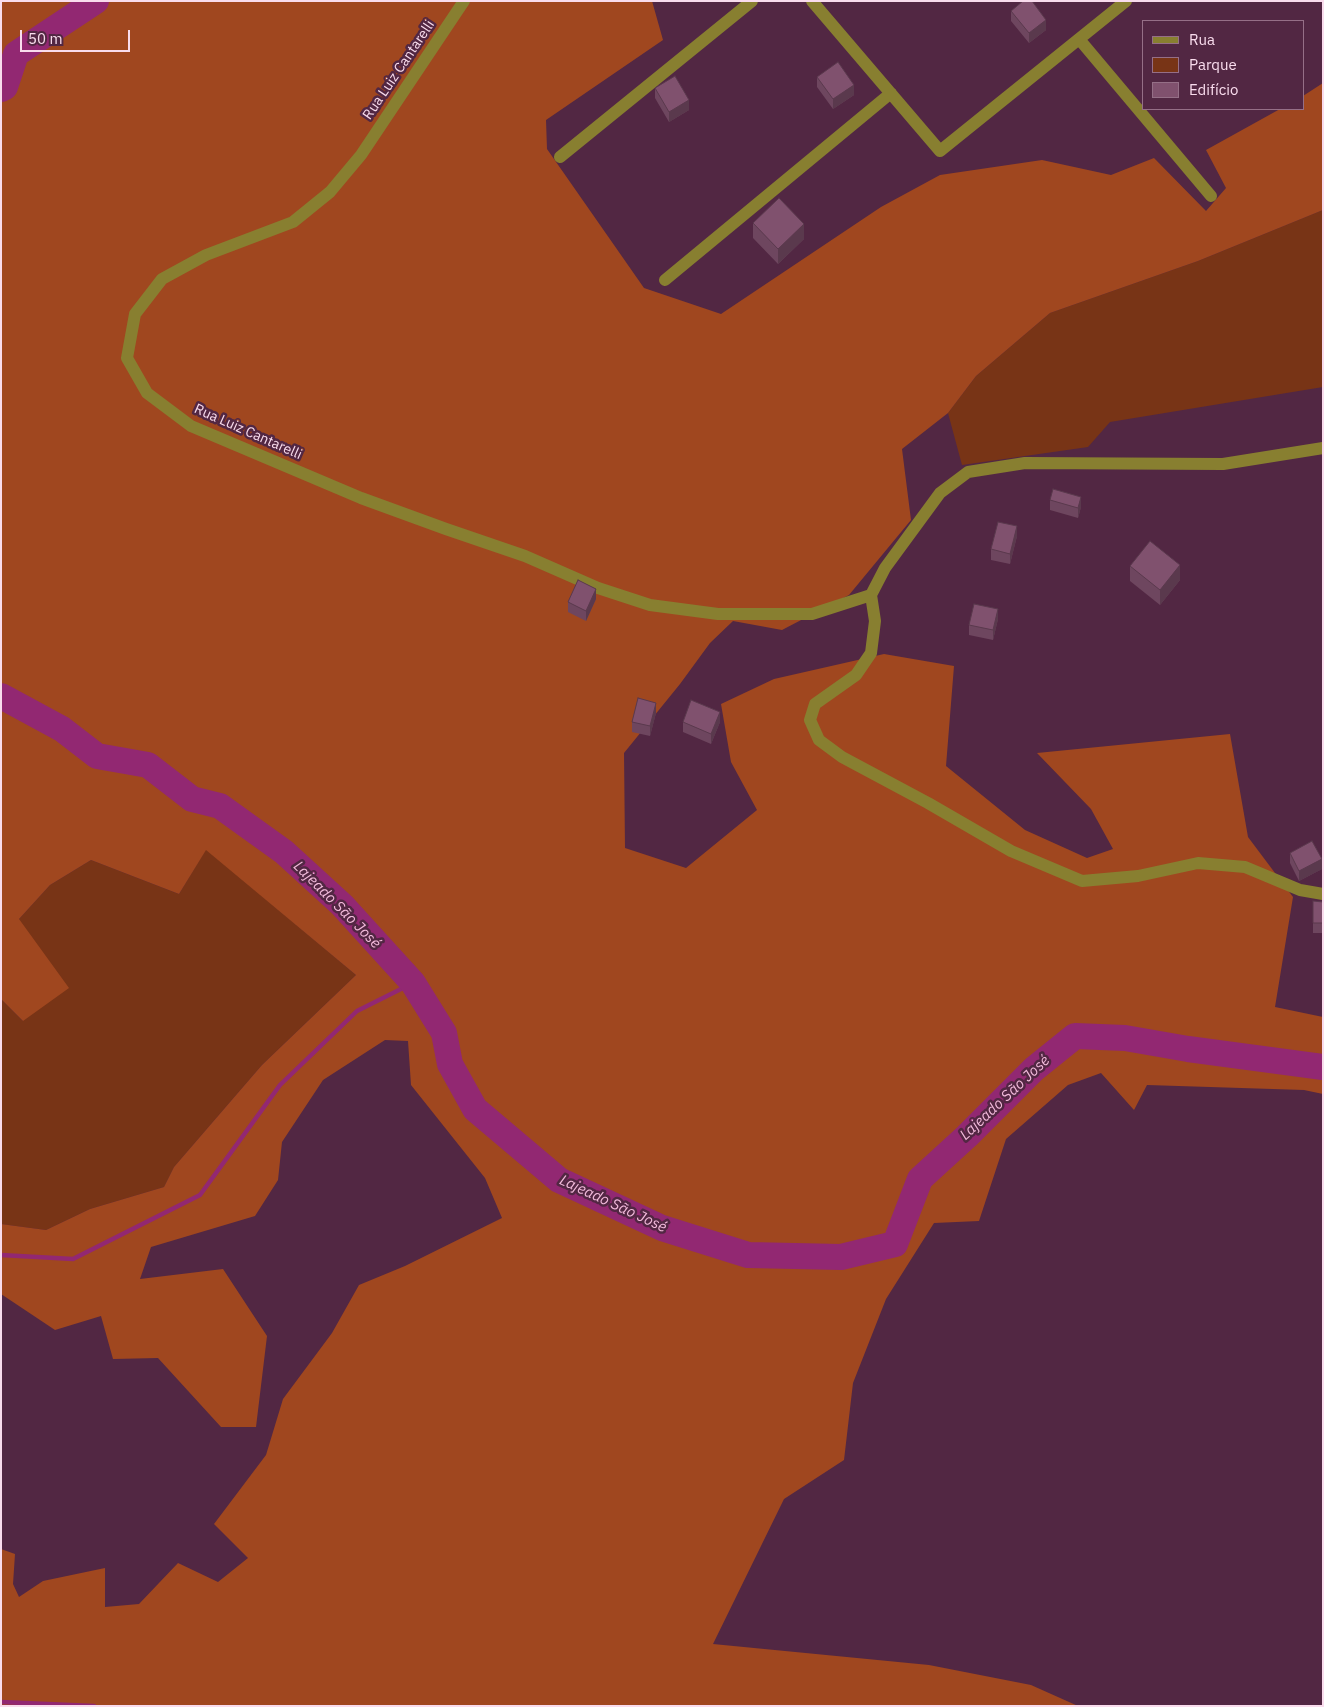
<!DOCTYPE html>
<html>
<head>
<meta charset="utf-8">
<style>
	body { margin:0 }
	#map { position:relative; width:1324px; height:1707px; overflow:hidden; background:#522743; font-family:"IBM Plex Sans",sans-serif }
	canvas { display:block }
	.frame { position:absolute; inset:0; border:2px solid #f9dced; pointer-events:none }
	.legend { position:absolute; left:1142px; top:20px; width:162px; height:90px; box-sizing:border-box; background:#522743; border:1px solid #956f87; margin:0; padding:6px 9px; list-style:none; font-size:15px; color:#f9dced }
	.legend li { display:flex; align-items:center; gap:10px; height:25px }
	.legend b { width:25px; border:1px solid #956f87 }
	.scale { position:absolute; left:20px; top:30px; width:110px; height:22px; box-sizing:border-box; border:2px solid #f9dced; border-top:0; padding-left:6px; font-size:15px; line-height:18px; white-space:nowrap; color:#f9dced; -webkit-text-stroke:4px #522743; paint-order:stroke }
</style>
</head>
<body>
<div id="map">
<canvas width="1324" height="1707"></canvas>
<div class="frame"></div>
<ul class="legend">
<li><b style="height:6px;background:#887f30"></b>Rua</li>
<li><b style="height:14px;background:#783416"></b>Parque</li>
<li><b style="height:14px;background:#80516e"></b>Edifício</li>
</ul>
<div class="scale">50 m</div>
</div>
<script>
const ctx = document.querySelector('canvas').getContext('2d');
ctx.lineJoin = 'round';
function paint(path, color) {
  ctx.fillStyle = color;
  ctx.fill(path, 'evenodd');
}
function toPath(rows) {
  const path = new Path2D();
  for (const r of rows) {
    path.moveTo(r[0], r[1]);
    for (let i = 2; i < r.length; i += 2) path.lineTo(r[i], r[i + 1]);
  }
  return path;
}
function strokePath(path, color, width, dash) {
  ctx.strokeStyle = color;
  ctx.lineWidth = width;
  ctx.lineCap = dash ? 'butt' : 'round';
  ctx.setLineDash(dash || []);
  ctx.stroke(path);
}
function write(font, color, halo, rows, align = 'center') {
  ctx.font = font + ' "IBM Plex Sans",sans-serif';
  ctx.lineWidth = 5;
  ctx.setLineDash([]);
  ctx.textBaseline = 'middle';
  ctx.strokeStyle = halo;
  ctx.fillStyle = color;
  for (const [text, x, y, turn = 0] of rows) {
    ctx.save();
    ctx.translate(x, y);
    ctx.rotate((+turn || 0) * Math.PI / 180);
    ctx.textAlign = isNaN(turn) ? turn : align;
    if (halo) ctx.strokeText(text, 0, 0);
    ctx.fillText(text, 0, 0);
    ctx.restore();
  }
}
const green = toPath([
	[1323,210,1323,387,1110,422,1088,447,962,465,948,413,976,376,1050,313,1198,261],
	[206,849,356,975,262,1065,174,1167,164,1187,90,1209,46,1230,1,1224,1,999,23,1021,19,919,50,885,91,860,179,894]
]);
const forest = toPath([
	[1,1,652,1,663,40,546,120,547,149,644,288,721,314,881,207,940,175,1042,160,1111,175,1154,158,1206,211,1226,188,1206,150,1280,109,1303,109,1303,96,1323,83,1323,210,1198,261,1050,313,976,376,948,413,902,449,911,520,849,595,782,630,733,621,710,643,680,684,624,753,625,848,686,868,757,810,731,762,721,704,774,679,884,654,954,666,946,766,1025,830,1087,858,1113,849,1091,809,1037,753,1230,734,1248,837,1293,897,1275,1007,1323,1017,1323,1094,1304,1090,1147,1085,1134,1110,1101,1073,1068,1085,1006,1139,979,1221,934,1223,886,1299,853,1383,844,1460,784,1499,713,1644,929,1665,1031,1685,1078,1706,1,1706,1,1549,15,1554,13,1584,19,1597,43,1581,105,1568,105,1607,139,1604,178,1563,218,1582,248,1558,214,1524,266,1455,283,1399,332,1333,359,1285,405,1266,502,1218,485,1178,411,1085,408,1041,385,1040,323,1080,282,1142,278,1180,255,1216,151,1247,140,1279,223,1269,267,1336,256,1427,221,1427,158,1358,113,1359,101,1316,55,1330,1,1294,1,1224,46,1230,90,1209,164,1187,174,1167,262,1065,356,975,206,850,179,894,91,860,50,885,19,919,69,988,23,1021,1,999]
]);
const stream = toPath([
	[1,1255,73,1259,200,1195,280,1085,357,1011,413,983],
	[1,1702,94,1706]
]);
const river = toPath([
	[1,89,5,87,16,54,96,1],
	[1,696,62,729,97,756,148,765,192,799,220,806,284,852,342,905,413,983,444,1033,450,1064,475,1109,559,1180,662,1228,748,1255,841,1257,895,1244,920,1179,967,1136,1034,1069,1075,1036,1125,1038,1188,1049,1323,1067]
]);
const minor = toPath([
	[464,1,361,155,330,192,293,222,206,255,162,279,135,314,127,358,147,393,191,426,361,498,446,529,525,556,598,588,650,605,718,614,812,614,871,595],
	[812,1,940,151,1126,1],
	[1079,39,1211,196],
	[560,157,752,1],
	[665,280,891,93],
	[1323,448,1223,464,1025,463,968,472,940,493,885,568,871,595,875,621,871,653,856,675,815,704,810,720,819,740,842,757,928,803,1011,851,1082,881,1138,876,1198,863,1245,867,1300,890,1323,894]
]);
const wall = toPath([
	[1011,11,1046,30,1029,43,1011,21],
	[817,77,854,95,833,109,817,87],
	[655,88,689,110,669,122,655,98],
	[753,223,804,239,778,264,753,238],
	[1050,500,1081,507,1078,518,1050,510],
	[1017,536,1010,564,991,560,991,549],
	[1130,566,1180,580,1160,605,1130,581],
	[596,599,586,621,568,612,568,602],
	[998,619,993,640,969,635,969,625],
	[656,713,650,736,632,732,632,722],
	[683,722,720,722,711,744,683,732],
	[1290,853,1322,869,1299,881,1290,863],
	[1313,901,1323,902,1323,933,1313,933]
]);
const shadedWall = toPath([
	[1046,20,1046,30,1029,43,1029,33],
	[854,85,854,95,833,109,833,99],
	[689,100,689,110,669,122,669,112],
	[804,224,804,239,778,264,778,249],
	[1081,497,1081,507,1078,518,1078,508],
	[1017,526,1017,536,1010,564,1010,554],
	[1180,565,1180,580,1160,605,1160,590],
	[596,589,596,599,586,621,586,611],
	[998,609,998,619,993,640,993,630],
	[656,703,656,713,650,736,650,726],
	[720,712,720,722,711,744,711,734],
	[1322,859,1322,869,1299,881,1299,871]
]);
const building = toPath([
	[1023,1,1032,1,1046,20,1029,33,1011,11,1023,1],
	[838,62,854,85,833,99,817,77,838,62],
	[675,76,689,100,669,112,655,88,675,76],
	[779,198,804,224,778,249,753,223,779,198],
	[1053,489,1081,497,1078,508,1050,500,1053,489],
	[998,522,1017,526,1010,554,991,549,998,522],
	[1150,541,1180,565,1160,590,1130,566,1150,541],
	[578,580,596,589,586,611,568,602,578,580],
	[974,604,998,609,993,630,969,625,974,604],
	[638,698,656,703,650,726,632,722,638,698],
	[691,700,720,712,711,734,683,722,691,700],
	[1312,841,1322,859,1299,871,1290,853,1312,841],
	[1313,901,1323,902,1323,923,1313,923,1313,901]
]);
const streetNames = [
	["Rua Luiz Cantarelli",399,70,-56],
	["Rua Luiz Cantarelli",248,432,24]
];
const waterNames = [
	["Lajeado São José",337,905,45],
	["Lajeado São José",1005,1098,-43],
	["Lajeado São José",613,1204,25]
];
paint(green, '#783416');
paint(forest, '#a0471f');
strokePath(stream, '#922872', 4.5);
strokePath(river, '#922872', 26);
strokePath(minor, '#887f30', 12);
paint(wall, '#6e465f');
paint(shadedWall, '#5a394d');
paint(building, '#80516e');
strokePath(building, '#5a394d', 1);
write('14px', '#f9dced', '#522743', streetNames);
write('italic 15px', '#f2badb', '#522743', waterNames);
</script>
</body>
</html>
